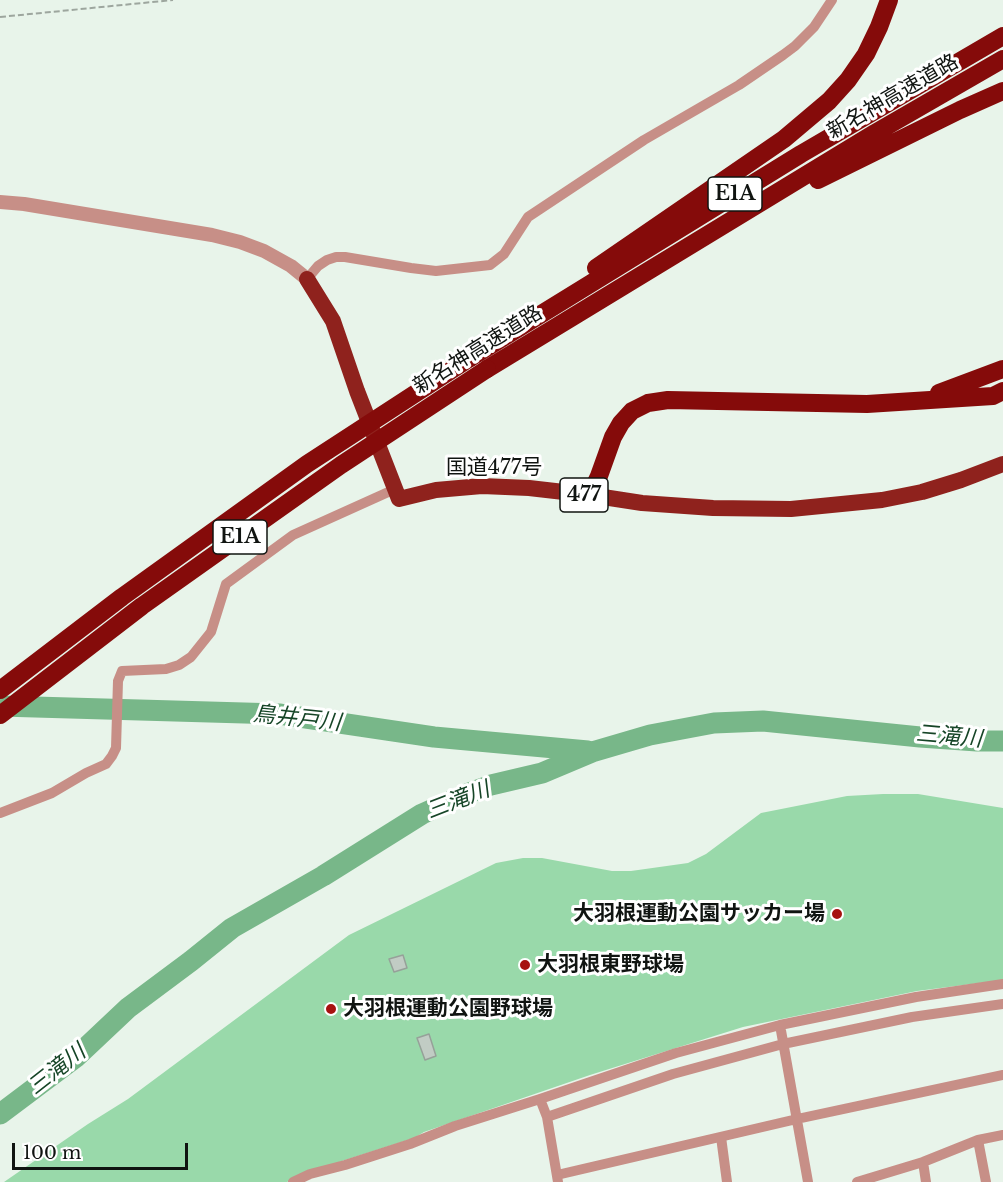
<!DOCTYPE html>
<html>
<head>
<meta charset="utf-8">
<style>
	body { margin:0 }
	#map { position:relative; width:1003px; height:1182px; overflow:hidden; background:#e8f4ea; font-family:"Libre Baskerville",serif }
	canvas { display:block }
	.scale { position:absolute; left:12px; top:1143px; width:176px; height:27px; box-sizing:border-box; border:3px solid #101411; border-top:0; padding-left:8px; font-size:18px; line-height:21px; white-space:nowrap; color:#101411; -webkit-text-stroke:4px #fff; paint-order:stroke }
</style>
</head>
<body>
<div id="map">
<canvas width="1003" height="1182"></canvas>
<div class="scale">100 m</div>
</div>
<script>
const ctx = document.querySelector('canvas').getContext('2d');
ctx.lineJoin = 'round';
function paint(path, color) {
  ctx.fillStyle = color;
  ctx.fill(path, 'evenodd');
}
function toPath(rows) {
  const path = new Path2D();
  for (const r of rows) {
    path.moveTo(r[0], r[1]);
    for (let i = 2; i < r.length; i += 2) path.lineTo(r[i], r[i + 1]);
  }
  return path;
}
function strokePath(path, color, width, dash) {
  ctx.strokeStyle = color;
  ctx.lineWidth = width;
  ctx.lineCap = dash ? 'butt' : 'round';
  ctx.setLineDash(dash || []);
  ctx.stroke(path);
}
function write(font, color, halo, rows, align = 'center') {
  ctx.font = font + ' "Libre Baskerville","Noto Sans JP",serif';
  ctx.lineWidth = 6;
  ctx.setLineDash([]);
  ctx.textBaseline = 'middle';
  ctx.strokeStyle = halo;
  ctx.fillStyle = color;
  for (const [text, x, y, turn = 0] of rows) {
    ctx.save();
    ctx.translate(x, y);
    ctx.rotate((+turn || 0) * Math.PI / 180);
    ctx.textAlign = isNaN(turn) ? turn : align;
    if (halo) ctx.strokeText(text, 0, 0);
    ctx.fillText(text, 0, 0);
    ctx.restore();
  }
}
const green = toPath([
	[883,794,918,794,1003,808,1003,980,917,991,743,1027,590,1075,424,1132,414,1138,342,1161,287,1182,4,1182,88,1124,128,1099,349,935,496,863,523,858,542,858,612,871,631,871,688,863,706,854,761,813,847,796]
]);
const river = toPath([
	[0,706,279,714,434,737,588,751],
	[0,1114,76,1057,128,1008,191,961,232,928,323,876,422,814,469,793,491,785,542,773,592,752,650,735,714,723,763,721,920,737,977,741,1003,741]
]);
const building = toPath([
	[403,955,407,968,394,972,389,959,403,955],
	[415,998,420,1015,411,1017,406,1001,415,998],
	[429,1034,436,1056,425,1060,417,1038,429,1034]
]);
const path = toPath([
	[0,17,173,0]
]);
const minor = toPath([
	[307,279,318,266,327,260,336,257,345,257,411,268,436,271,490,265,504,254,528,217,644,140,739,85,783,55,795,46,814,27,832,0],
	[0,813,52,793,86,773,106,764,112,756,116,748,118,681,122,671,166,669,179,665,191,657,211,632,226,584,293,535,395,489],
	[547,1117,540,1099,676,1053,780,1025],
	[721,1137,727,1182],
	[978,1140,986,1182],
	[923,1162,926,1182],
	[557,1175,797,1119,1003,1075],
	[293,1182,310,1174,345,1165,410,1144,455,1126,540,1099],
	[558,1182,547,1117,673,1074,783,1044,912,1017,1003,1004],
	[808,1182,780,1025,916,997,1003,984],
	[857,1182,923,1162,978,1140,1003,1135]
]);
const tertiary = toPath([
	[0,202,24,204,212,235,240,242,264,251,291,266,307,279]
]);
const trunk = toPath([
	[307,279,333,321,357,391,399,499,436,490,482,486,529,488,590,495,642,503,713,508,791,509,882,500,922,492,961,480,1003,464]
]);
const motorway = toPath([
	[818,180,960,110,1003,91],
	[596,268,784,139,829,101,848,80,866,54,879,27,889,0],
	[470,358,801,154,1003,36],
	[487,369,875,133,1003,59],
	[939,393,1003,369],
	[590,495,599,476,613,437,621,423,632,411,648,403,668,400,867,404,993,396,1003,391]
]);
const motorwayBridge = toPath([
	[0,690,122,597,307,464,470,358],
	[0,715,142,606,341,465,487,369]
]);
const markers = [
	[837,914,6,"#a71210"],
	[525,965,6,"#a71210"],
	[331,1009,6,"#a71210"]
];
const shields = [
	[735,194,54],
	[584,495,48],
	[240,537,54]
];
const shieldNames = [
	["E1A",735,194],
	["477",584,495],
	["E1A",240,537]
];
const streetNames = [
	["新名神高速道路",893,97,-30],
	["新名神高速道路",478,350,-32],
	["国道477号",494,468]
];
const poiNames = [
	["大羽根運動公園サッカー場",825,914,"right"],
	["大羽根東野球場",537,965],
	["大羽根運動公園野球場",343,1009]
];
const waterNames = [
	["鳥井戸川",297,719,6],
	["三滝川",949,737,5],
	["三滝川",458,801,-21],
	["三滝川",57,1070,-38]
];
paint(green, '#99d9aa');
strokePath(river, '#78b789', 21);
paint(building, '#c1ccc4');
strokePath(building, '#96a199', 1.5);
strokePath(path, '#9da69e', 2, [6, 3]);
strokePath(minor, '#c78f87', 10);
strokePath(tertiary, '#c78f87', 14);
strokePath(trunk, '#8f221d', 16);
strokePath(motorway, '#850b0a', 18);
strokePath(motorwayBridge, '#850b0a', 18);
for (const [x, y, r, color] of markers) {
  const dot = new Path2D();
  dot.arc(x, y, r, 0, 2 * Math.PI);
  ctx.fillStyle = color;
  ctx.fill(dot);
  strokePath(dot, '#fff', 2);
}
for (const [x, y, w] of shields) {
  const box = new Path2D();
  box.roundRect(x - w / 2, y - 17, w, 34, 4.5);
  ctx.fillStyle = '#fff';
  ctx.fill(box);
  strokePath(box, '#101411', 1.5);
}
write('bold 20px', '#101411', null, shieldNames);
write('21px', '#101411', '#fff', streetNames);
write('bold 21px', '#101411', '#fff', poiNames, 'left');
write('italic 22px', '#164527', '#fff', waterNames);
</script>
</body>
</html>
